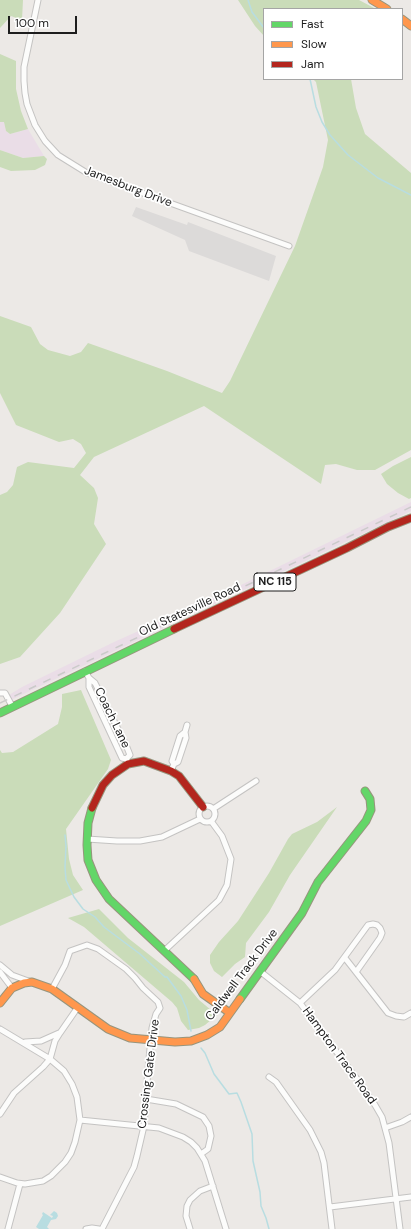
<!DOCTYPE html>
<html>
<head>
<meta charset="utf-8">
<style>
	body { margin:0 }
	#map { position:relative; width:411px; height:1229px; overflow:hidden; background:#ece9e6; font-family:"DM Sans",sans-serif }
	canvas { display:block }
	.legend { position:absolute; left:263px; top:8px; width:140px; height:72px; box-sizing:border-box; background:#fff; border:1px solid #a5a5a5; margin:0; padding:5px 7px; list-style:none; font-size:12px; color:#1d1d1d }
	.legend li { display:flex; align-items:center; gap:8px; height:20px }
	.legend b { width:20px; border:1px solid #a5a5a5 }
	.scale { position:absolute; left:8px; top:16px; width:69px; height:18px; box-sizing:border-box; border:2px solid #1d1d1d; border-top:0; padding-left:5px; font-size:12px; line-height:14px; white-space:nowrap; color:#1d1d1d; -webkit-text-stroke:3px #fff; paint-order:stroke }
</style>
</head>
<body>
<div id="map">
<canvas width="411" height="1229"></canvas>
<ul class="legend">
<li><b style="height:5px;background:#63d668"></b>Fast</li>
<li><b style="height:5px;background:#ff974d"></b>Slow</li>
<li><b style="height:5px;background:#b3261e"></b>Jam</li>
</ul>
<div class="scale">100 m</div>
</div>
<script>
const ctx = document.querySelector('canvas').getContext('2d');
ctx.lineJoin = 'round';
function paint(path, color) {
  ctx.fillStyle = color;
  ctx.fill(path, 'evenodd');
}
function toPath(rows) {
  const path = new Path2D();
  for (const r of rows) {
    if (r.length === 3) {
      path.moveTo(r[0] + r[2], r[1]);
      path.arc(r[0], r[1], r[2], 0, 2 * Math.PI);
      continue;
    }
    path.moveTo(r[0], r[1]);
    for (let i = 2; i < r.length; i += 2) path.lineTo(r[i], r[i + 1]);
  }
  return path;
}
function strokePath(path, color, width, dash) {
  ctx.strokeStyle = color;
  ctx.lineWidth = width;
  ctx.lineCap = dash ? 'butt' : 'round';
  ctx.setLineDash(dash || []);
  ctx.stroke(path);
}
function write(font, color, halo, rows, align = 'center') {
  ctx.font = font + ' "DM Sans",sans-serif';
  ctx.lineWidth = 3.5;
  ctx.setLineDash([]);
  ctx.textBaseline = 'middle';
  ctx.strokeStyle = halo;
  ctx.fillStyle = color;
  for (const [text, x, y, turn = 0] of rows) {
    ctx.save();
    ctx.translate(x, y);
    ctx.rotate((+turn || 0) * Math.PI / 180);
    ctx.textAlign = isNaN(turn) ? turn : align;
    if (halo) ctx.strokeText(text, 0, 0);
    ctx.fillText(text, 0, 0);
    ctx.restore();
  }
}
const industrial = toPath([
	[0,122,4,122,6,131,10,134,28,129,44,156,23,158,0,150],
	[411,502,411,511,11,700,9,695,22,687,114,642,241,585]
]);
const forest = toPath([
	[0,0,23,0,22,20,11,16,0,28],
	[238,0,359,0,376,9,264,9,264,36,255,26],
	[0,54,16,61,16,89,21,111,28,129,10,134,6,131,4,122,0,122],
	[313,79,351,79,356,108,365,134,411,173,411,450,375,470,357,470,336,464,325,465,321,484,204,406,94,457,80,475,94,488,98,498,94,524,106,544,60,613,20,657,0,664,0,495,7,492,13,485,17,467,28,462,74,468,86,453,81,444,73,439,59,442,16,425,0,393,0,316,31,327,40,344,48,350,70,356,81,352,88,343,167,371,222,393,230,381,295,246,323,167,328,140,316,82],
	[0,150,23,158,44,156,47,159,45,165,35,170,11,171,0,167],
	[411,457,411,498,409,499,398,493,387,484,381,474,393,466],
	[81,690,111,760,108,769,66,829,69,859,73,875,83,890,0,926,0,750,2,753,13,752,58,724,62,707,62,694],
	[337,807,290,875,269,912,246,943,245,957,235,964,222,977,214,971,210,963,210,955,219,942,238,921,269,873,288,839,292,834,317,822],
	[99,909,128,938,184,982,199,1000,217,1015,205,1025,199,1028,188,1030,181,1021,177,1008,172,1002,84,927,68,918]
]);
const parking = toPath([
	[136,207,187,225,188,222,276,256,269,281,189,251,185,240,132,216]
]);
const water = toPath([
	[54,1211,57,1213,58,1216,56,1219,51,1220,47,1227,49,1229,39,1229,36,1227,43,1215,42,1214,43,1212,52,1218,53,1216,50,1215]
]);
const stream = toPath([
	[248,0,252,12,264,28],
	[310,79,316,107,322,122,330,135,348,155,378,178,411,195],
	[65,835,66,846,65,867,66,880,74,897,83,909,95,917,104,927,140,954,165,977,167,977,181,996,187,1010,191,1031],
	[201,1048,205,1053,214,1074,229,1094,237,1093,241,1102,252,1134,253,1161,260,1192,261,1206,266,1218,269,1229]
]);
const street = toPath([
	[38,0,24,67,24,81,25,93,27,104,35,125,45,141,58,155,87,173,289,246],
	[85,671,89,678,95,683,126,745,130,755,126,759],
	[89,678,89,687,122,758,126,759,128,762],
	[0,693,5,693,12,706],
	[174,764,172,761,180,736,185,732,187,725],
	[171,771,174,764,178,762,186,738,185,732],
	[207,814,8],
	[213,809,256,781],
	[87,839,117,841,140,841,162,837,200,819],
	[164,951,219,900,227,885,231,859,222,836,211,821],
	[345,958,388,1013,396,1016,404,1017,411,1013],
	[0,965,12,975,31,982],
	[0,972,12,988],
	[261,972,300,1003,357,1079,375,1105,382,1117,389,1143,400,1229],
	[52,989,65,965,70,951,87,945,98,949,126,969,135,978,143,988,158,1002,160,1008,156,1014,152,1028,148,1069,144,1126,137,1156,134,1167,102,1229],
	[300,1003,335,970,368,925,373,924,377,925,380,928,382,933,380,938,356,972],
	[0,1029,50,1059,64,1071,72,1084,77,1097,80,1120,75,1142,71,1153,65,1162,51,1176,43,1181,25,1184,17,1183,0,1177],
	[25,1042,41,1041,59,1033],
	[269,1077,276,1082,310,1130,321,1152,324,1163,332,1229],
	[146,1099,176,1104,203,1117,209,1126,211,1136,208,1149,201,1154],
	[0,1114,14,1093,43,1067,50,1059,55,1041,60,1033,78,1007],
	[80,1120,159,1128,183,1137,191,1142,197,1148,205,1161,226,1229],
	[385,1128,402,1122,411,1117],
	[330,1207,411,1197],
	[8,1229,20,1184],
	[86,1229,92,1228,99,1229],
	[190,1229,186,1216,187,1206,190,1200,200,1191,213,1186]
]);
const fast = toPath([
	[0,713,174,629],
	[92,808,88,823,87,845,88,860,96,880,109,899,194,979],
	[240,999,302,913,318,882,366,821,371,810,370,799,365,791]
]);
const slow = toPath([
	[372,0,387,9],
	[402,19,411,26],
	[194,979,203,994,230,1013],
	[0,1003,12,988,24,983,32,982,52,989,108,1029,130,1038,175,1042,191,1041,207,1035,220,1027,240,999]
]);
const jam = toPath([
	[174,629,347,548,388,527,411,518],
	[92,808,103,785,112,775,128,764,144,761,171,771,179,776,203,807]
]);
const rail = toPath([
	[0,703,411,507]
]);
const shields = [
	[275,582,42]
];
const shieldNames = [
	["NC 115",275,582]
];
const streetNames = [
	["Jamesburg Drive",128,187,21],
	["Old Statesville Road",190,610,-25],
	["Coach Lane",112,718,64],
	["Caldwell Track Drive",242,975,-53],
	["Hampton Trace Road",339,1056,54],
	["Crossing Gate Drive",149,1074,-83]
];
paint(industrial, '#eadde7');
paint(forest, '#cadcb9');
paint(parking, '#dcdad9');
paint(water, '#b8dde1');
strokePath(stream, '#b8dde1', 1.5);
strokePath(street, '#c4c3c2', 7);
strokePath(fast, '#97957d', 9);
strokePath(slow, '#97957d', 9);
strokePath(jam, '#97957d', 9);
strokePath(street, '#fcfcfb', 5);
strokePath(fast, '#63d668', 7);
strokePath(slow, '#ff974d', 7);
strokePath(jam, '#b3261e', 7);
strokePath(rail, '#cacac9', 1.5, [8, 8]);
for (const [x, y, w] of shields) {
  const box = new Path2D();
  box.roundRect(x - w / 2, y - 9, w, 18, 3);
  ctx.fillStyle = '#fff';
  ctx.fill(box);
  strokePath(box, '#1d1d1d', 1);
}
write('bold 11px', '#1d1d1d', null, shieldNames);
write('12px', '#1d1d1d', '#fff', streetNames);
</script>
</body>
</html>
